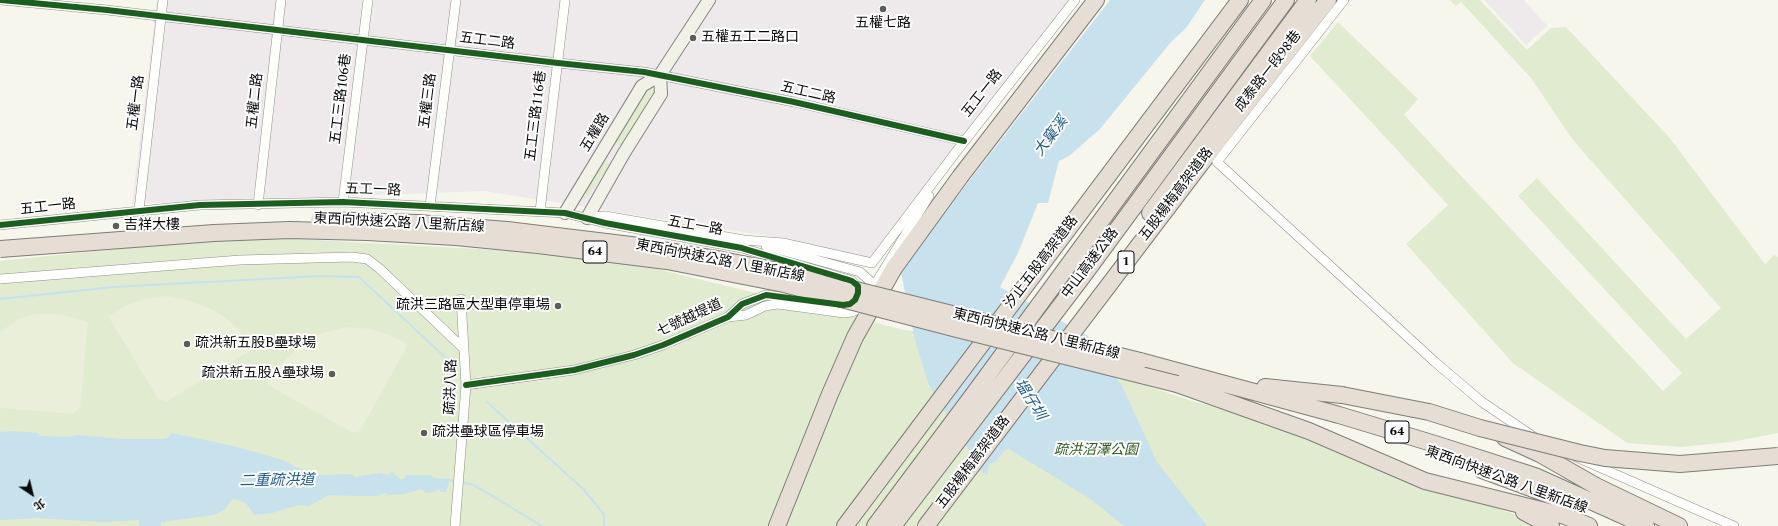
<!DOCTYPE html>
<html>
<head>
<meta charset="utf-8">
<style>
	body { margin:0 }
	#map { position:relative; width:1778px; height:526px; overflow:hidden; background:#f7f6ec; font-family:Spectral,"Noto Sans TC",serif }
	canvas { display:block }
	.north { position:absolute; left:12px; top:474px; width:40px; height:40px; -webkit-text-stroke:3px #fff; paint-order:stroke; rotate:145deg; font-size:11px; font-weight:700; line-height:16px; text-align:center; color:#090909 }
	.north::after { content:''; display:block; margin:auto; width:14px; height:18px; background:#090909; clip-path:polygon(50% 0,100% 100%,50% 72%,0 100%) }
</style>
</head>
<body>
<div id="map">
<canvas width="1778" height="526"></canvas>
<div class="north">北</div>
</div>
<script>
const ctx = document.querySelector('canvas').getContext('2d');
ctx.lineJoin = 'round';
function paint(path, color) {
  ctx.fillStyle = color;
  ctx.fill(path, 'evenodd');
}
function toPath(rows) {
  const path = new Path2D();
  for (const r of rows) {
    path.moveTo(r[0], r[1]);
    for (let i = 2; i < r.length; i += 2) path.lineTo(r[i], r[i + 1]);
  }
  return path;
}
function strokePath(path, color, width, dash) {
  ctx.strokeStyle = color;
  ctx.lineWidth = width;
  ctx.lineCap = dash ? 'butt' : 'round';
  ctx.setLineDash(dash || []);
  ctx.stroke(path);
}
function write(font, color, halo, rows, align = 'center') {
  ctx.font = font + ' Spectral,"Noto Sans TC",serif';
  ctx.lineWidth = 4;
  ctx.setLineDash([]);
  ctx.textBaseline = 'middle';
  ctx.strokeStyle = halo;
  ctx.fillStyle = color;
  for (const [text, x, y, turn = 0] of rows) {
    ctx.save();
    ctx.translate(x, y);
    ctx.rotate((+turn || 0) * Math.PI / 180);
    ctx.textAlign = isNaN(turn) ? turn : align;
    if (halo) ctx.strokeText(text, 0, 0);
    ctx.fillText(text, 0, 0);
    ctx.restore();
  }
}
const industrial = toPath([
	[157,0,1069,0,868,260,833,250,774,237,484,191,132,204],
	[1484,0,1524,0,1543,22,1548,25,1526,45]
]);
const green = toPath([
	[1450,0,1480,0,1527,50,1551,28,1566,27,1668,136,1765,264,1774,255,1778,257,1778,433,1731,442,1681,447,1627,443,1513,363,1406,244,1448,205,1310,56,1338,22,1418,99,1404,115,1663,391,1682,373,1518,196,1537,178,1686,339,1721,308,1572,139,1531,78,1461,2,1456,6],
	[649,87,654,89,655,93,624,144,622,145,617,145,615,140],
	[605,161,609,164,608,167,588,196,585,199,582,198,581,196,601,164],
	[243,236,603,256,772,297,872,313,876,323,905,330,967,338,1090,376,1133,381,1195,402,1276,422,1395,472,1516,515,1531,526,0,526,0,261]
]);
const pitch = toPath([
	[165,296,187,300,207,307,225,317,237,328,253,349,166,402,158,399,108,316,127,305,144,299],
	[35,314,60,314,88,322,80,408,72,414,0,408,0,332,18,319],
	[347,327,373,329,397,338,408,345,360,431,353,433,266,384,280,364,306,342,322,333]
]);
const water = toPath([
	[1110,0,1205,0,1186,28,1171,42,1100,129,1069,156,1059,161,1048,203,1038,203,1018,253,1000,287,1088,336,1122,386,1157,462,1207,526,1124,526,1092,500,1009,449,1005,450,995,462,989,464,987,475,982,472,929,385,915,340,901,273,917,248],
	[14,431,37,433,40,436,69,437,76,435,124,439,161,439,168,438,172,433,233,446,283,460,298,468,320,475,351,474,357,478,360,476,381,473,388,475,392,472,400,479,404,479,406,475,430,475,439,481,446,478,450,479,446,492,441,492,439,489,436,491,426,493,421,489,404,494,389,495,385,493,376,496,358,496,329,495,309,506,299,505,272,513,254,515,246,503,238,500,232,499,225,509,214,515,161,522,161,526,139,526,139,520,103,522,37,518,0,520,0,432]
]);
const stream = toPath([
	[0,299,113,287,320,276,359,277,448,360],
	[487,402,583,489,604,514,604,526],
	[435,479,457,481],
	[461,482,474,485,542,526]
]);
const street = toPath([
	[1,0,107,10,558,63,644,72,794,102,964,141],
	[1344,0,1217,162,1435,362,1482,402,1534,437],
	[343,202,368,0],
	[258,205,281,0],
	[430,206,456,0],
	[139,210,163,0],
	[540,211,565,0],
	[592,217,605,216,744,240,783,243,872,263,956,152,1075,0],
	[0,225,200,205,343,202,565,213,605,223,742,248,846,279,852,281,858,288],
	[766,246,860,272,871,282,872,290],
	[0,279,240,260,352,257,367,259,379,268,464,349],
	[728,317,746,315,765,306,778,304,844,313,852,312,859,308,864,302,929,196],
	[466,385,574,370,634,355,663,345,728,317,742,304,766,295,835,304],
	[1576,457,1734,526],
	[455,526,466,385,461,299]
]);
const secondary = toPath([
	[565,213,642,86,660,75,709,0],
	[587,218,624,153,661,94,660,75]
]);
const highway = toPath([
	[1150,213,1308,0],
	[1140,361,1339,415,1435,444,1535,476,1646,526],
	[1177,384,1309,431,1425,481,1565,516,1589,526],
	[1265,387,1342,395],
	[1505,438,1540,454,1596,486,1679,526],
	[1482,470,1571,503],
	[1524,512,1551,526],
	[777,526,830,394,855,337,894,268,960,177,1096,0],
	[845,526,1240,0],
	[875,526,973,395,1263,0],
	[893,526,1083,276,1286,0],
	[926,526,1234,120,1328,0]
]);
const highwayBridge = toPath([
	[319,220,418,223,507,230,631,245,722,260,784,272,1140,361],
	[0,249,214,233,289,230,367,232,456,237,538,245,667,261,784,284,957,329,1177,384],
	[1342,395,1429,412,1480,428,1580,453,1605,458,1680,464,1778,456]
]);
const cycleway = toPath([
	[1,0,107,10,558,63,644,72,794,102,964,141],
	[0,225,200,205,343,202,565,213,605,223,742,248,846,279,852,281,858,286,858,293,855,300,850,304,843,305,766,295,742,304,728,317,663,345,634,355,574,370,466,385]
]);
const markers = [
	[883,9,4,"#5c5c58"],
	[693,38,4,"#5c5c58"],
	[116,226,4,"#5c5c58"],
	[558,306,4,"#5c5c58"],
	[187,344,4,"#5c5c58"],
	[332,374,4,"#5c5c58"],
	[424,433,4,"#5c5c58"]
];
const shields = [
	[595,252,24],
	[1126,262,16],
	[1397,432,24]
];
const shieldNames = [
	["64",595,252],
	["1",1126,262],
	["64",1397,432]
];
const poiNames = [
	["五權七路",883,24,"center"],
	["五權五工二路口",701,38],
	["吉祥大樓",124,226],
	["疏洪三路區大型車停車場",550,306,"right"],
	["疏洪新五股B壘球場",195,344],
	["疏洪新五股A壘球場",324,374,"right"],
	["疏洪壘球區停車場",432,433]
];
const streetNames = [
	["五工二路",487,42,7],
	["成泰路一段98巷",1269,72,-52],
	["五工二路",808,94,13],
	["五工一路",983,94,-52],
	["五工三路106巷",342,99,-83],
	["五權二路",256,101,-84],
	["五權三路",429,101,-83],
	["五權一路",137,103,-83],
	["五工三路116巷",537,116,-83],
	["五權路",596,133,-59],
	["五工一路",373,191,2],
	["五股楊梅高架道路",1177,195,-53],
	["五工一路",48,208,-6],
	["東西向快速公路 八里新店線",399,224,3],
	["五工一路",695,227,10],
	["東西向快速公路 八里新店線",720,262,11],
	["汐止五股高架道路",1042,263,-53],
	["中山高速公路",1091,264,-53],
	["七號越堤道",690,319,-25],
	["東西向快速公路 八里新店線",1036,335,14],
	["疏洪八路",452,387,-88],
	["五股楊梅高架道路",974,463,-53],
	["東西向快速公路 八里新店線",1506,481,20]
];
const parkNames = [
	["疏洪沼澤公園",1096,451]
];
const waterNames = [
	["大窠溪",1052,137,-53],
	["塭仔圳",1029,400,58],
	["二重疏洪道",277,482,-1]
];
paint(industrial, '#eee9ea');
paint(green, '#e0ebcf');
paint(pitch, '#e9efd8');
paint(water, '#c7e1ed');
strokePath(stream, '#c7e1ed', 2);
strokePath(street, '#90908b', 10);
strokePath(secondary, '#878682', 14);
strokePath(highway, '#7d7d78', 18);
strokePath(street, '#fefefc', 9);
strokePath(secondary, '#f2f1e8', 12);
strokePath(highway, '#e6ddd4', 16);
strokePath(highwayBridge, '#7d7d78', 18, []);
strokePath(highwayBridge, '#e6ddd4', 16);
strokePath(cycleway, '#1b5e20', 6);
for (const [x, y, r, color] of markers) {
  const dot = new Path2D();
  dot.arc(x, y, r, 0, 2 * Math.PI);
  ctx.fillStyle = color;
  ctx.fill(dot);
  strokePath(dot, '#fff', 1.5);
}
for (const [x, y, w] of shields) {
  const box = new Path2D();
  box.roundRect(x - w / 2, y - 11, w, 22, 3);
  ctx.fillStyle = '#fff';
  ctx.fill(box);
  strokePath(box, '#090909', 1);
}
write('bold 13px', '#090909', null, shieldNames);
write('14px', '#090909', '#fff', poiNames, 'left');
write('14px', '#090909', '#fff', streetNames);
write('italic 14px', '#2d5822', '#fff', parkNames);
write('italic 15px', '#225d8b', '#fff', waterNames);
</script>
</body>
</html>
